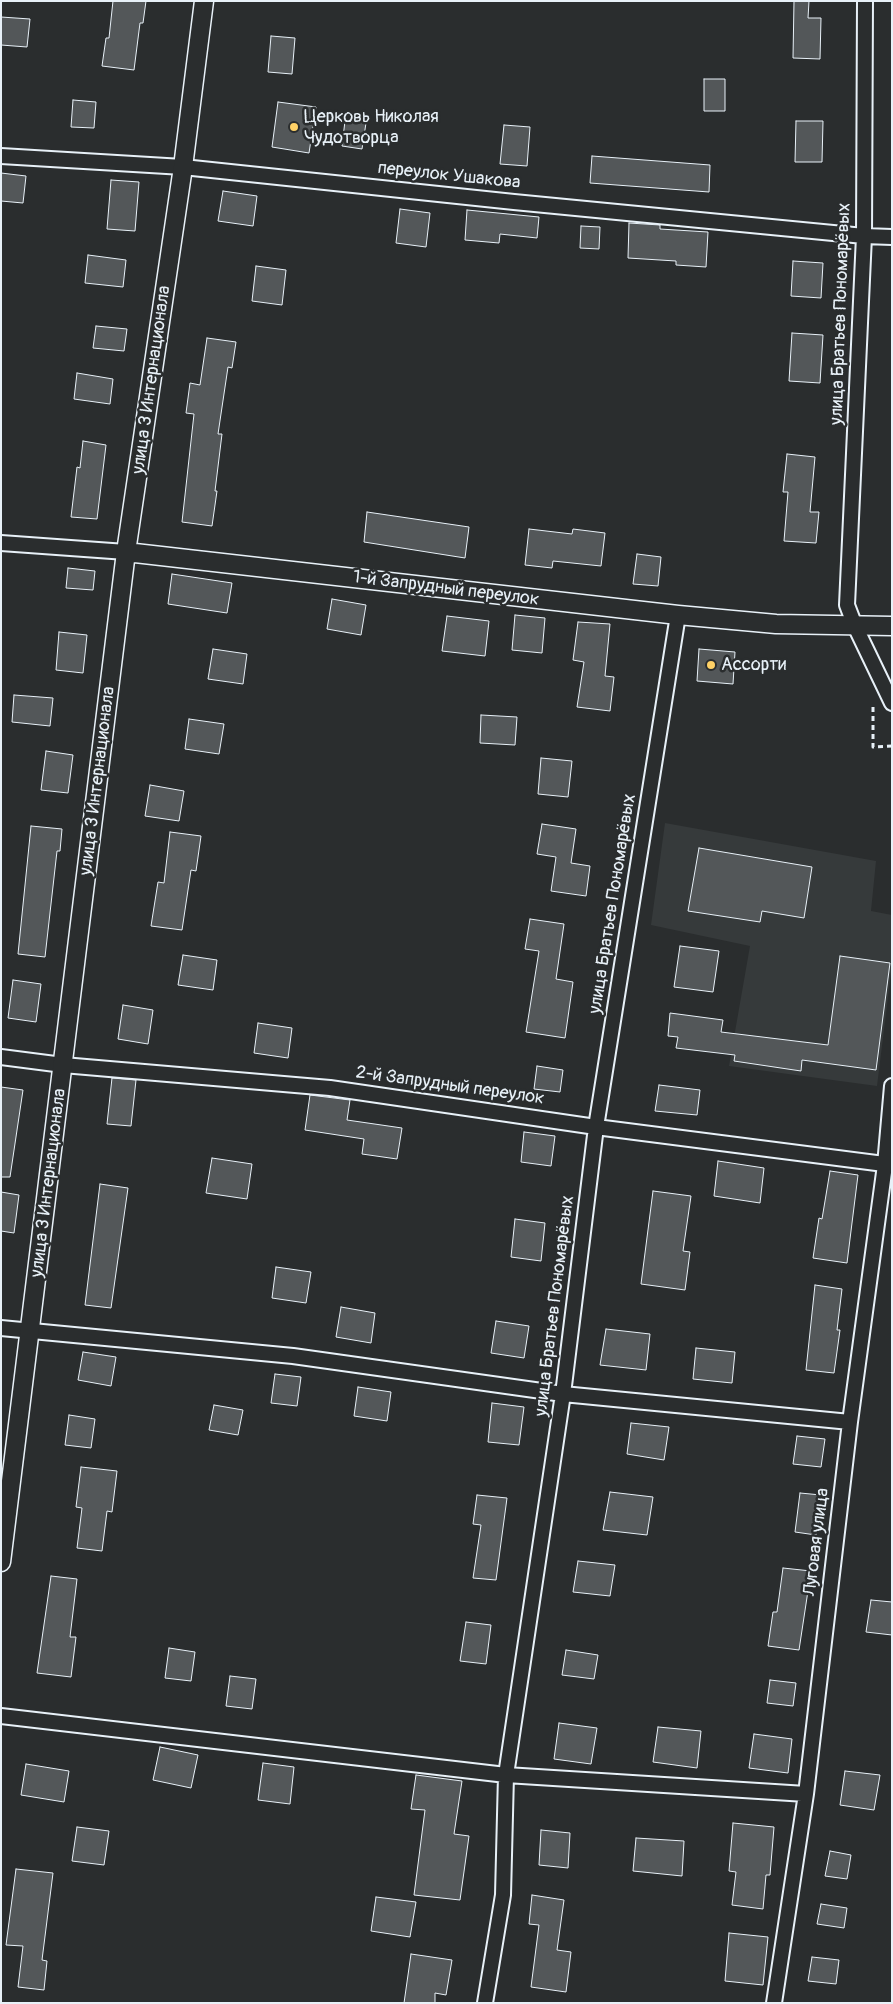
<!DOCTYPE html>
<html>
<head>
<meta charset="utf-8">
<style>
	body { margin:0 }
	#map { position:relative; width:893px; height:2004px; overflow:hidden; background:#2a2d2e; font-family:Pangolin,sans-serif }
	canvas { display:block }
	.frame { position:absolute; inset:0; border:2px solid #e8f1f8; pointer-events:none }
</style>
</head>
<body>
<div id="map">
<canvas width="893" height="2004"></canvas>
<div class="frame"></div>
</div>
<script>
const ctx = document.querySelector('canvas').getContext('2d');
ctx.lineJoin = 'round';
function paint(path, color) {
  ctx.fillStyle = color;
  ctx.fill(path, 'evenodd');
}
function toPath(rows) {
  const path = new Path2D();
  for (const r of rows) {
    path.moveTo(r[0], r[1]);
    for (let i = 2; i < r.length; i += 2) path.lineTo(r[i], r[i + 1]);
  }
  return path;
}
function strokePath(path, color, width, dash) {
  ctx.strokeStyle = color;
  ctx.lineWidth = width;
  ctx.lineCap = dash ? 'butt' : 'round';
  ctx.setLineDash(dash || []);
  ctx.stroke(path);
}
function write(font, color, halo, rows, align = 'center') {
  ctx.font = font + ' Pangolin,sans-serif';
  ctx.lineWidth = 5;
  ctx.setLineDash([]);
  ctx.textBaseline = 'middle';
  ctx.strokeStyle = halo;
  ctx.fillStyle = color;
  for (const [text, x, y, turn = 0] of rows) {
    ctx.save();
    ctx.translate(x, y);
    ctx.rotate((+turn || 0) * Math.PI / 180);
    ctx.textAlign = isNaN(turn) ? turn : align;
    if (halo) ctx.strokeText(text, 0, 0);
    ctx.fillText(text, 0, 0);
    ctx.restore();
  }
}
const built = toPath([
	[665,823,876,861,871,911,892,915,892,965,877,1086,729,1066,750,946,651,925]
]);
const building = toPath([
	[113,1,146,1,143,23,140,23,134,70,102,66,106,38,109,38,113,1],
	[794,1,809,1,808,18,821,18,820,59,793,58,794,1],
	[1,17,30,19,27,47,1,45,1,17],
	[271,36,295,38,292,74,268,72,271,36],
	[704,79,725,79,725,111,704,111,704,79],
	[73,100,96,102,94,128,71,127,73,100],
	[278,102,316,107,309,153,272,147,278,102],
	[345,121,366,123,362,149,342,146,345,121],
	[796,121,823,121,822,162,795,162,796,121],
	[504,125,530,127,527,166,500,164,504,125],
	[592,156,710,165,709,192,590,183,592,156],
	[1,173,26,176,23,203,1,201,1,173],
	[111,180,139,182,135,231,107,229,111,180],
	[223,191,257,196,253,226,218,221,223,191],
	[400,209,430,213,426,247,396,243,400,209],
	[467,210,539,217,537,238,500,234,499,243,465,240,467,210],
	[629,223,660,225,660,229,708,232,706,267,676,265,676,261,628,258,629,223],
	[581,226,600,227,599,249,580,248,581,226],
	[88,255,126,260,123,287,85,283,88,255],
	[793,261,823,263,821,298,791,296,793,261],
	[256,266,286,270,282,305,252,301,256,266],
	[96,326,127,329,124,351,93,348,96,326],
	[792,333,823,335,820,383,789,381,792,333],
	[207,338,236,342,232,368,228,367,218,434,222,434,215,491,217,491,212,526,182,522,194,414,186,413,190,383,200,385,207,338],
	[77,373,113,379,110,404,74,399,77,373],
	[83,441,106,445,97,519,71,517,77,467,80,468,83,441],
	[787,454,815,457,810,512,819,512,816,543,784,541,788,492,783,492,787,454],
	[367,512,469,527,465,558,364,542,367,512],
	[529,529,572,534,573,529,605,533,601,566,553,561,552,568,525,565,529,529],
	[637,554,661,557,658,586,633,584,637,554],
	[68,568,95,571,93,590,66,588,68,568],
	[172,574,232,583,227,613,168,604,172,574],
	[332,599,366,605,361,635,327,629,332,599],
	[515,615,545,618,542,653,512,650,515,615],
	[447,616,489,621,485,656,442,651,447,616],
	[578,622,610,624,605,676,614,677,610,711,577,707,584,662,573,660,578,622],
	[59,632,87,635,83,673,56,670,59,632],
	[213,649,247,654,243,684,208,679,213,649],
	[699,649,735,652,733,684,697,681,699,649],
	[14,695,53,698,50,726,12,722,14,695],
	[481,715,517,717,515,745,480,743,481,715],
	[189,719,224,724,219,754,185,749,189,719],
	[46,751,73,755,68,793,41,790,46,751],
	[541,758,572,761,568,797,538,794,541,758],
	[150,785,184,791,179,821,145,816,150,785],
	[542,824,576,829,571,863,590,866,586,896,551,891,556,857,537,854,542,824],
	[31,826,62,829,60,851,57,851,45,957,18,954,31,826],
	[170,832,201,836,196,871,191,870,182,930,151,926,158,882,164,883,170,832],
	[699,848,812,867,804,918,762,911,760,922,688,911,699,848],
	[530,919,564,924,556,979,573,982,565,1038,526,1032,539,951,525,949,530,919],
	[680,946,719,951,713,992,674,987,680,946],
	[183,955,217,960,213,990,178,985,183,955],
	[840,956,890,963,876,1070,802,1060,801,1071,734,1061,735,1055,676,1048,678,1037,668,1036,670,1013,723,1020,721,1032,828,1045,840,956],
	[13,980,41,984,36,1022,8,1018,13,980],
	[123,1005,153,1010,148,1044,118,1039,123,1005],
	[258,1023,292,1028,288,1058,254,1053,258,1023],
	[537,1066,563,1070,560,1092,534,1089,537,1066],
	[112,1078,136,1080,131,1126,107,1124,112,1078],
	[659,1085,700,1090,697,1115,655,1111,659,1085],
	[1,1087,23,1090,10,1177,1,1177,1,1087],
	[310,1095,350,1100,347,1120,402,1128,397,1159,362,1154,364,1139,305,1130,310,1095],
	[524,1132,555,1136,551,1166,521,1162,524,1132],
	[212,1158,252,1164,247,1199,206,1193,212,1158],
	[718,1161,764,1168,760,1203,714,1196,718,1161],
	[830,1171,858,1175,847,1263,813,1258,819,1218,822,1219,830,1171],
	[100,1184,128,1188,111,1308,85,1305,100,1184],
	[653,1191,691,1196,683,1251,690,1252,685,1290,641,1284,653,1191],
	[1,1192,19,1195,14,1233,1,1231,1,1192],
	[515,1219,545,1223,541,1261,511,1257,515,1219],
	[276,1267,311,1272,306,1303,272,1298,276,1267],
	[815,1285,842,1289,837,1330,840,1330,834,1373,806,1370,815,1285],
	[341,1307,375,1313,371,1343,336,1337,341,1307],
	[496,1321,529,1326,524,1358,491,1353,496,1321],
	[606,1329,650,1334,646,1370,600,1365,606,1329],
	[696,1348,735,1352,732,1383,693,1379,696,1348],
	[83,1352,116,1357,111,1386,78,1380,83,1352],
	[275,1374,301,1377,297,1406,271,1403,275,1374],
	[358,1387,391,1392,387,1421,354,1416,358,1387],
	[492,1403,524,1407,519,1445,488,1442,492,1403],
	[214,1405,243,1410,238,1435,209,1430,214,1405],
	[69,1415,95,1419,91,1448,65,1445,69,1415],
	[631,1423,669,1427,664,1460,627,1454,631,1423],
	[797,1436,825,1439,821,1467,793,1464,797,1436],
	[81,1467,117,1471,112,1512,107,1511,102,1551,77,1548,82,1508,76,1507,81,1467],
	[610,1492,653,1497,647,1535,603,1530,610,1492],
	[800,1493,821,1495,816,1535,795,1532,800,1493],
	[477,1495,507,1498,496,1580,473,1578,481,1525,473,1524,477,1495],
	[578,1561,615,1565,610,1596,573,1592,578,1561],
	[783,1568,811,1571,799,1650,768,1646,773,1612,777,1612,783,1568],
	[51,1576,77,1579,70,1637,76,1637,71,1677,37,1673,51,1576],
	[871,1600,892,1602,892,1635,866,1632,871,1600],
	[466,1622,491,1625,486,1664,460,1661,466,1622],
	[169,1648,195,1652,191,1681,165,1678,169,1648],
	[566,1650,598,1655,594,1679,562,1675,566,1650],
	[230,1676,256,1679,252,1709,226,1706,230,1676],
	[770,1680,796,1683,793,1706,767,1703,770,1680],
	[559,1723,597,1728,591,1764,554,1759,559,1723],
	[658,1727,701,1731,697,1768,653,1762,658,1727],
	[754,1734,792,1739,788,1773,749,1768,754,1734],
	[160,1747,198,1755,191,1788,153,1780,160,1747],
	[263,1763,294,1767,290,1804,258,1800,263,1763],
	[26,1764,69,1771,64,1802,21,1795,26,1764],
	[845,1771,880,1775,874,1810,840,1805,845,1771],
	[416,1775,462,1781,454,1834,469,1836,460,1900,414,1895,425,1810,411,1809,416,1775],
	[733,1823,774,1827,770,1875,766,1875,763,1909,732,1905,736,1872,729,1871,733,1823],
	[77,1827,109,1831,104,1865,72,1861,77,1827],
	[541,1830,570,1833,568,1868,539,1865,541,1830],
	[636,1838,684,1841,682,1876,633,1871,636,1838],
	[830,1851,851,1855,847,1879,825,1876,830,1851],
	[16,1869,53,1873,42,1960,47,1961,44,1990,18,1987,23,1946,6,1945,16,1869],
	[532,1895,564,1900,557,1950,571,1952,566,1992,531,1987,539,1925,529,1924,532,1895],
	[376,1897,416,1902,410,1937,371,1931,376,1897],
	[821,1904,847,1908,844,1928,817,1924,821,1904],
	[729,1933,768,1937,763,1985,725,1981,729,1933],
	[411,1954,452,1960,446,1995,435,1993,435,2003,404,2003,411,1954],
	[812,1957,839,1960,836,1984,808,1981,812,1957]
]);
const path = toPath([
	[873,707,873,747,892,746]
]);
const minor = toPath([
	[865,1,864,236,847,605,855,626,892,703],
	[1,156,183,167,514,202,864,236,892,237],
	[1,543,126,552],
	[1,1057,63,1065,330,1088,596,1127,892,1165],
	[1,1328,293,1356,563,1394,850,1422],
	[1,1716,506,1775,806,1794],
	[485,2003,503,1895,506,1775,563,1394,596,1127,678,615],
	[774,2003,806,1794,850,1422,885,1165,892,1086]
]);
const tertiary = toPath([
	[126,552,678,615,776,624,892,626],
	[1,1562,126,552,183,167,204,1]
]);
const markers = [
	[294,127,5,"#ffd166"],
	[711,665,5,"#ffd166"]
];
const poiNames = [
	["Церковь Николая",304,117],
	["Чудотворца",304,138],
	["Ассорти",721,665]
];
const streetNames = [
	["переулок Ушакова",449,176,6],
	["улица Братьев Пономарёвых",841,314,-88],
	["улица 3 Интернационала",152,380,-82],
	["1-й Запрудный переулок",446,589,7],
	["улица 3 Интернационала",98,781,-83],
	["улица Братьев Пономарёвых",613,904,-81],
	["2-й Запрудный переулок",450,1086,8],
	["улица 3 Интернационала",49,1183,-83],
	["улица Братьев Пономарёвых",555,1306,-83],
	["Луговая улица",817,1542,-83]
];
paint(built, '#363a3b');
paint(building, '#535759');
strokePath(building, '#e8f1f8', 1);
strokePath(minor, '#e8f1f8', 18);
strokePath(tertiary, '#e8f1f8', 21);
strokePath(path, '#e8f1f8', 3, [5, 4]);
strokePath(minor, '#2a2d2e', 14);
strokePath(tertiary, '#2a2d2e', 18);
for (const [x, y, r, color] of markers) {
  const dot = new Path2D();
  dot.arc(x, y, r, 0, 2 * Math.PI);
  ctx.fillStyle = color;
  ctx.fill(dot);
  strokePath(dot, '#2a2d2e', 2);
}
write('18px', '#e8f1f8', '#2a2d2e', poiNames, 'left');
write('18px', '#e8f1f8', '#2a2d2e', streetNames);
</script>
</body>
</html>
